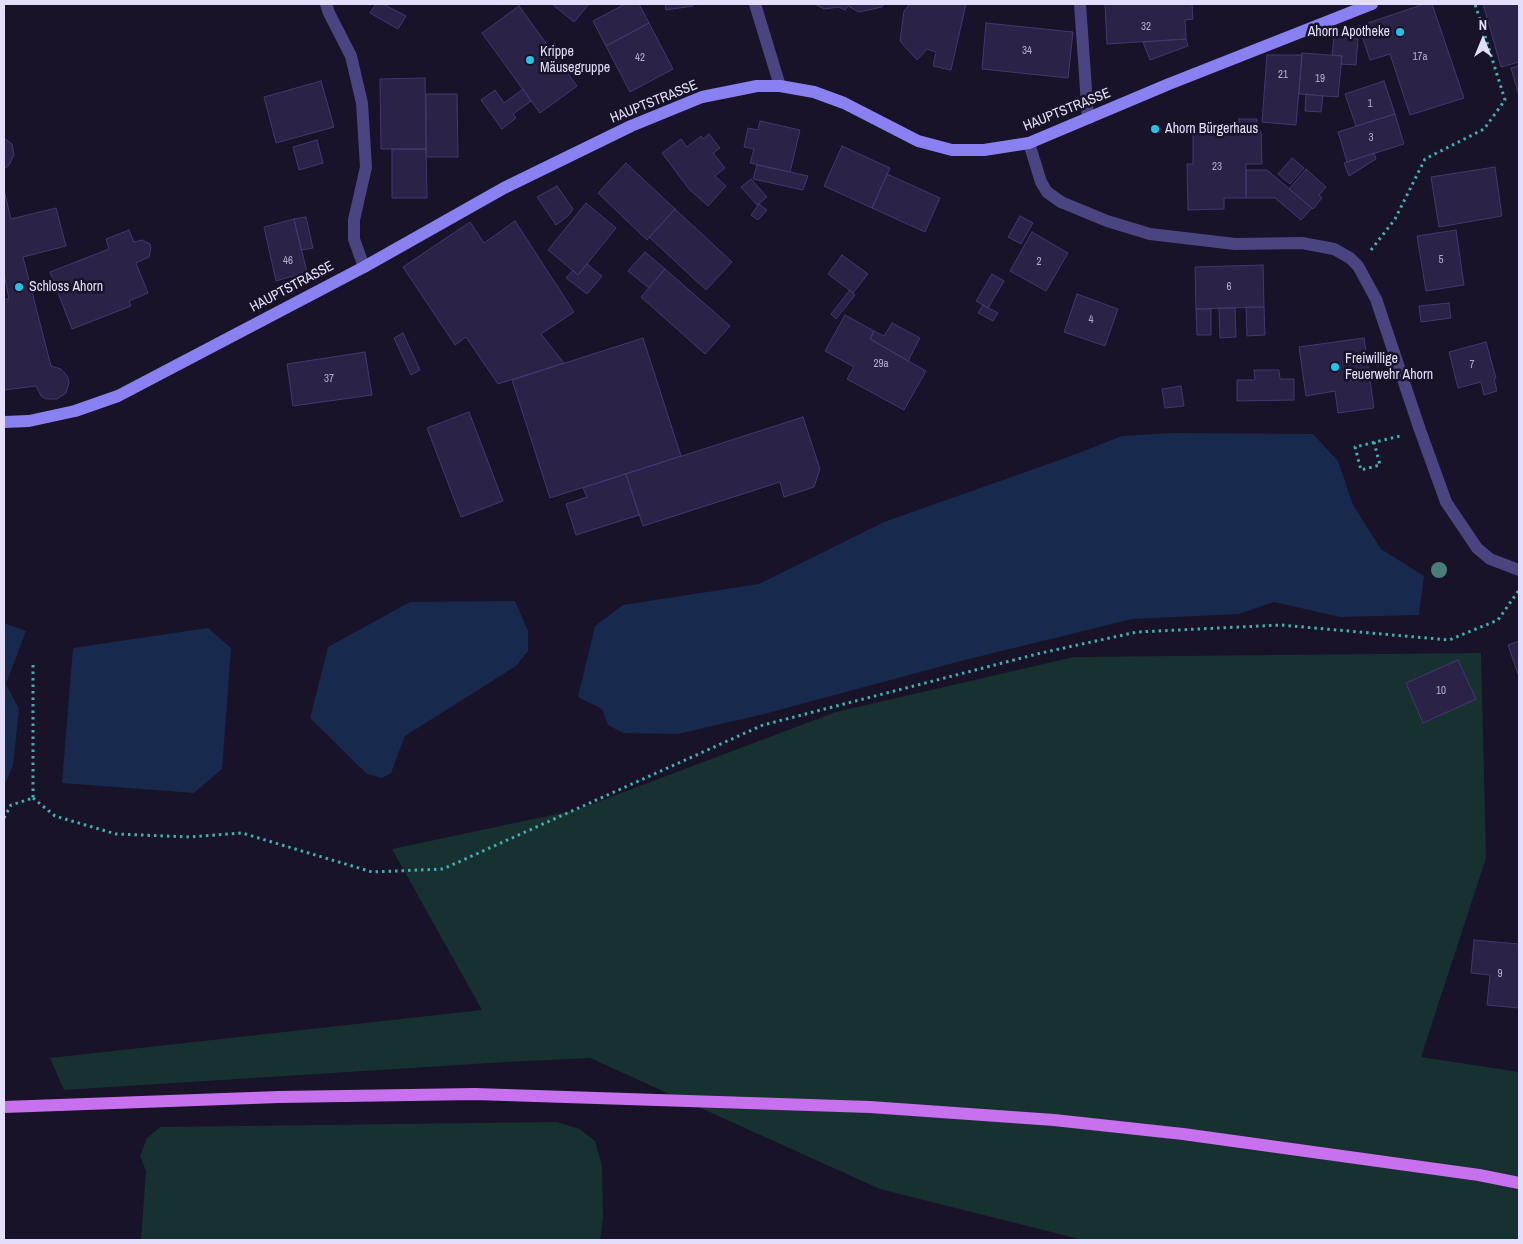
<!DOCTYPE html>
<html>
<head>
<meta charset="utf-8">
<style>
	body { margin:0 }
	#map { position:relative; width:1523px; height:1244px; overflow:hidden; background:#181328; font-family:"Archivo Narrow",sans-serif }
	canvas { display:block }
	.frame { position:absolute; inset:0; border:5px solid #e3defb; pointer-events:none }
	.north { position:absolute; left:1458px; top:15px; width:50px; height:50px; -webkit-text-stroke:4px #181328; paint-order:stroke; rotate:0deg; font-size:14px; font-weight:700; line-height:20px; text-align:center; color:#e3defb }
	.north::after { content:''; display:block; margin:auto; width:18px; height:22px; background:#e3defb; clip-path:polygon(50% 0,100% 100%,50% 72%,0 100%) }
</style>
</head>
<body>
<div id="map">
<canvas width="1523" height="1244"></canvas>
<div class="frame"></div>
<div class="north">N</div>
</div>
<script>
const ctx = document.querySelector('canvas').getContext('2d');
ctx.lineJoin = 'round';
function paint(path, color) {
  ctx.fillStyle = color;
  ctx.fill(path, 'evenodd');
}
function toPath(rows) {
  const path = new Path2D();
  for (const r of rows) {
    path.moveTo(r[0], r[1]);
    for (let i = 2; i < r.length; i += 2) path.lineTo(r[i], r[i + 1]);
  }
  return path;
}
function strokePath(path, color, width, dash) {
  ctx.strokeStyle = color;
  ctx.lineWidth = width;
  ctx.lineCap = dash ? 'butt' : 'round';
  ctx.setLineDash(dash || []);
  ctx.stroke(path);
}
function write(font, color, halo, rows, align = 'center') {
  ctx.font = font + ' "Archivo Narrow",sans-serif';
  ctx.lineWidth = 5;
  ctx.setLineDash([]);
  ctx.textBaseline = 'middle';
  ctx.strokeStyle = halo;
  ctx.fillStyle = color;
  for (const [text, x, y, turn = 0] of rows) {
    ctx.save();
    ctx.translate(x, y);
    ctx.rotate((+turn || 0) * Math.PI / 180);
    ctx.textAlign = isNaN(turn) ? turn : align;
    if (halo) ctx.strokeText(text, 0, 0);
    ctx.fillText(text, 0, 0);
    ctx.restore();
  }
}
const green = toPath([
	[1481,653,1486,858,1421,1057,1519,1072,1519,1240,1083,1240,880,1189,590,1058,505,1062,64,1090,50,1058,482,1010,392,849,576,810,836,712,1074,657],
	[557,1122,579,1129,595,1141,602,1166,603,1219,600,1240,141,1240,146,1171,140,1156,147,1138,161,1127]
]);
const water = toPath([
	[1173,433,1313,434,1338,461,1353,505,1381,549,1424,576,1419,615,1340,617,1274,602,1239,614,1132,619,961,661,764,714,678,734,623,733,608,725,602,709,578,697,595,626,623,605,759,584,884,522,1068,457,1122,436],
	[515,601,528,631,528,651,516,666,405,736,391,773,382,778,367,774,310,718,328,647,410,602],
	[4,623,26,631,6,684,19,709,13,765,4,787],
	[208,628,231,648,222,769,194,793,62,783,73,648]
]);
const building = toPath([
	[376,4,383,4,406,16,398,29,370,13,376,4],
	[552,4,589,4,574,22,552,4],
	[625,4,639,4,649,23,606,46,593,21,625,4],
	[665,4,692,4,693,6,666,10,665,4],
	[815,4,884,4,882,7,859,12,848,6,845,10,839,7,824,9,815,4],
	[910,4,966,4,951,70,933,66,936,52,927,49,917,60,900,41,904,11,910,4],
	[1105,4,1192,4,1193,19,1185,20,1186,39,1107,44,1105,4],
	[1424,4,1432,4,1464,98,1410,115,1390,54,1370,60,1359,26,1424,4],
	[1483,4,1519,4,1519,62,1501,67,1483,4],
	[519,6,577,86,540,113,482,33,519,6],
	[649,23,673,69,630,92,606,46,649,23],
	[986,23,1073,32,1068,78,982,69,986,23],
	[1334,37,1358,39,1356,65,1341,64,1342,56,1332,55,1334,37],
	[1186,39,1188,46,1150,60,1143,42,1186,39],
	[1302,53,1342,56,1338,97,1299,94,1302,53],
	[1267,55,1302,55,1296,125,1262,122,1267,55],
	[1519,66,1519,96,1511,68,1519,66],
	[425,78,426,149,381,149,380,79,425,78],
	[321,81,334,127,276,143,264,97,321,81],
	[1384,81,1395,114,1356,126,1345,94,1384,81],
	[523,89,531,101,513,114,516,118,502,129,481,100,495,90,504,103,523,89],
	[426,94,457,94,458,157,426,157,426,94],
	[1306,94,1323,96,1321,112,1305,111,1306,94],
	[1395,114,1404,144,1347,162,1338,132,1395,114],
	[1239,119,1257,119,1257,131,1261,131,1262,164,1246,164,1246,198,1224,198,1224,209,1188,210,1187,164,1193,164,1193,132,1211,132,1211,125,1239,125,1239,119],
	[760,121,800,130,790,172,750,163,754,149,744,147,748,128,758,130,760,121],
	[709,134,720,148,713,153,725,168,715,176,726,186,708,206,689,189,662,153,681,139,687,147,701,136,703,139,709,134],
	[4,138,12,144,14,155,9,165,4,169,4,138],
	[317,140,323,163,299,170,293,147,317,140],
	[842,146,890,168,872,208,824,186,842,146],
	[392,149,426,149,427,198,392,198,392,149],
	[1374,153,1376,159,1349,176,1344,163,1374,153],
	[1292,158,1304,168,1290,184,1278,174,1292,158],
	[626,163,675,209,647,240,598,193,626,163],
	[757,165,790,172,808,176,803,190,753,179,757,165],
	[1495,167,1502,216,1439,227,1431,177,1495,167],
	[1306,169,1326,187,1319,195,1322,198,1313,209,1289,189,1306,169],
	[1246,170,1267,170,1312,208,1301,220,1275,198,1246,198,1246,170],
	[887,174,940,198,925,232,872,208,887,174],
	[751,179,767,197,757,205,741,187,751,179],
	[557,186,573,209,568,216,556,225,537,197,557,186],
	[4,190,11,219,56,208,66,246,23,257,51,366,61,369,68,377,69,383,66,393,57,399,46,399,41,396,36,386,4,390,4,299,9,299,4,274,4,190],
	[586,203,616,228,578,275,548,250,586,203],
	[759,204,767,210,758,220,751,215,759,204],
	[675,209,732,262,706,290,649,237,675,209],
	[1020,216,1033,223,1021,244,1008,237,1020,216],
	[306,217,313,248,301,250,294,219,306,217],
	[294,219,307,272,276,281,264,227,294,219],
	[515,221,574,312,541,334,564,363,498,384,466,337,455,345,403,267,470,222,484,243,515,221],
	[129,230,134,242,142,240,150,244,151,248,149,257,136,263,148,293,129,301,131,306,72,329,50,272,109,249,106,239,129,230],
	[1456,230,1464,285,1426,291,1417,236,1456,230],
	[1032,232,1068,253,1046,291,1010,271,1032,232],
	[645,252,665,269,649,288,628,271,645,252],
	[842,255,868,274,853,293,828,274,842,255],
	[587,264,602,276,587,294,566,278,573,270,578,275,587,264],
	[1263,265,1264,307,1196,309,1195,267,1263,265],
	[665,269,730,326,705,354,641,297,665,269],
	[992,274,1004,281,988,308,976,301,992,274],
	[850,290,855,295,836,319,831,314,850,290],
	[1077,294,1118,309,1105,346,1064,332,1077,294],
	[1449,303,1451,318,1421,322,1419,306,1449,303],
	[983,305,998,313,993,321,978,313,983,305],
	[1246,307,1264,307,1265,335,1247,336,1246,307],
	[1219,308,1235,308,1236,337,1220,338,1219,308],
	[1196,309,1211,309,1211,335,1197,335,1196,309],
	[845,315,874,331,870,339,926,371,904,410,847,379,854,367,825,351,845,315],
	[892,323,920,338,908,361,870,339,874,331,884,336,892,323],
	[403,333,420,370,411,375,394,338,403,333],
	[643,338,681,456,550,498,512,380,643,338],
	[1364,338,1374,408,1338,413,1335,391,1306,396,1299,347,1364,338],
	[1486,342,1496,378,1494,379,1497,391,1484,395,1481,382,1458,388,1449,352,1486,342],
	[365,352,372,395,293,406,287,364,365,352],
	[1254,370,1279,370,1280,379,1294,379,1294,400,1237,401,1237,380,1255,380,1254,370],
	[1181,386,1184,406,1165,408,1162,389,1181,386],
	[469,412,503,501,461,517,427,428,469,412],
	[803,417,820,469,814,487,784,497,780,482,643,526,626,474,803,417],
	[626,474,639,515,576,535,566,504,587,497,583,488,626,474],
	[1519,641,1519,674,1518,674,1508,645,1519,641],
	[1458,660,1476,699,1423,723,1406,683,1458,660],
	[1474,940,1519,944,1519,1008,1487,1005,1490,975,1471,973,1474,940]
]);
const path = toPath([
	[1371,250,1395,219,1425,159,1484,129,1505,100,1475,4],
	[1374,442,1380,465,1361,470,1355,447,1400,436],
	[33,665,33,798],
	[33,798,55,816,116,834,190,837,242,833,372,872,443,869,763,725,1041,653,1137,632,1281,625,1449,640,1498,620,1519,590],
	[4,818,11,805,33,798]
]);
const lane = toPath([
	[1080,4,1088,118]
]);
const street = toPath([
	[326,4,329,13,351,56,362,103,366,167,354,220,354,239,364,267],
	[755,4,780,86],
	[1029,143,1041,182,1047,192,1061,202,1107,221,1150,234,1235,244,1302,243,1334,249,1350,258,1358,266,1376,299,1420,430,1446,502,1477,548,1490,559,1519,570]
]);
const secondary = toPath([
	[4,422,29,421,75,411,118,396,364,267,504,188,631,126,702,97,757,86,780,86,814,92,844,103,918,141,952,150,984,150,1029,143,1169,84,1372,4]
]);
const primary = toPath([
	[4,1107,279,1097,475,1094,870,1107,1054,1120,1183,1134,1479,1175,1519,1183]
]);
const trees = [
	[1439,570]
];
const markers = [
	[1400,32,5,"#20c6e6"],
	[530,60,5,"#20c6e6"],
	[1155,129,5,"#20c6e6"],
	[19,287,5,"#20c6e6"],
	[1335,367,5,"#20c6e6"]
];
const numberNames = [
	["32",1146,27],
	["34",1027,51],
	["17a",1420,57],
	["42",640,58],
	["21",1283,75],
	["19",1320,79],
	["1",1370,104],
	["3",1371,138],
	["23",1217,167],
	["5",1441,260],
	["46",288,261],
	["2",1039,262],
	["6",1229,287],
	["4",1091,320],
	["29a",881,364],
	["7",1472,365],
	["37",329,379],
	["10",1441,691],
	["9",1500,974]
];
const poiNames = [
	["Ahorn Apotheke",1390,32,"right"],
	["Krippe",540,52],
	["Mäusegruppe",540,68],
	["Ahorn Bürgerhaus",1165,129],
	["Schloss Ahorn",29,287],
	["Freiwillige",1345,359],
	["Feuerwehr Ahorn",1345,375]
];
const streetNames = [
	["HAUPTSTRASSE",654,102,-22],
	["HAUPTSTRASSE",1067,110,-22],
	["HAUPTSTRASSE",292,287,-28]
];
paint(green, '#173131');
paint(water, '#17294d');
paint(building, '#2b2247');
strokePath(building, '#453670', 1);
strokePath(path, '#3fafaf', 3, [2.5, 4]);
strokePath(lane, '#4a4481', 12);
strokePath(street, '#4a4481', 12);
strokePath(secondary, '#8980f1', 12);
strokePath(primary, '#c771ef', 12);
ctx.fillStyle = '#497d7c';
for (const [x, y] of trees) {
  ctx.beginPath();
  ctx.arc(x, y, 8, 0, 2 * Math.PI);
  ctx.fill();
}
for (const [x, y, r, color] of markers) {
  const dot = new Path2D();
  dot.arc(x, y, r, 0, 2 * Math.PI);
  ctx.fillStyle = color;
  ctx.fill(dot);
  strokePath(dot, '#181328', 2);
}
write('11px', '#b5afce', null, numberNames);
write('14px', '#e3defb', '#181328', poiNames, 'left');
write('14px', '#e3defb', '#181328', streetNames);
</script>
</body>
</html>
